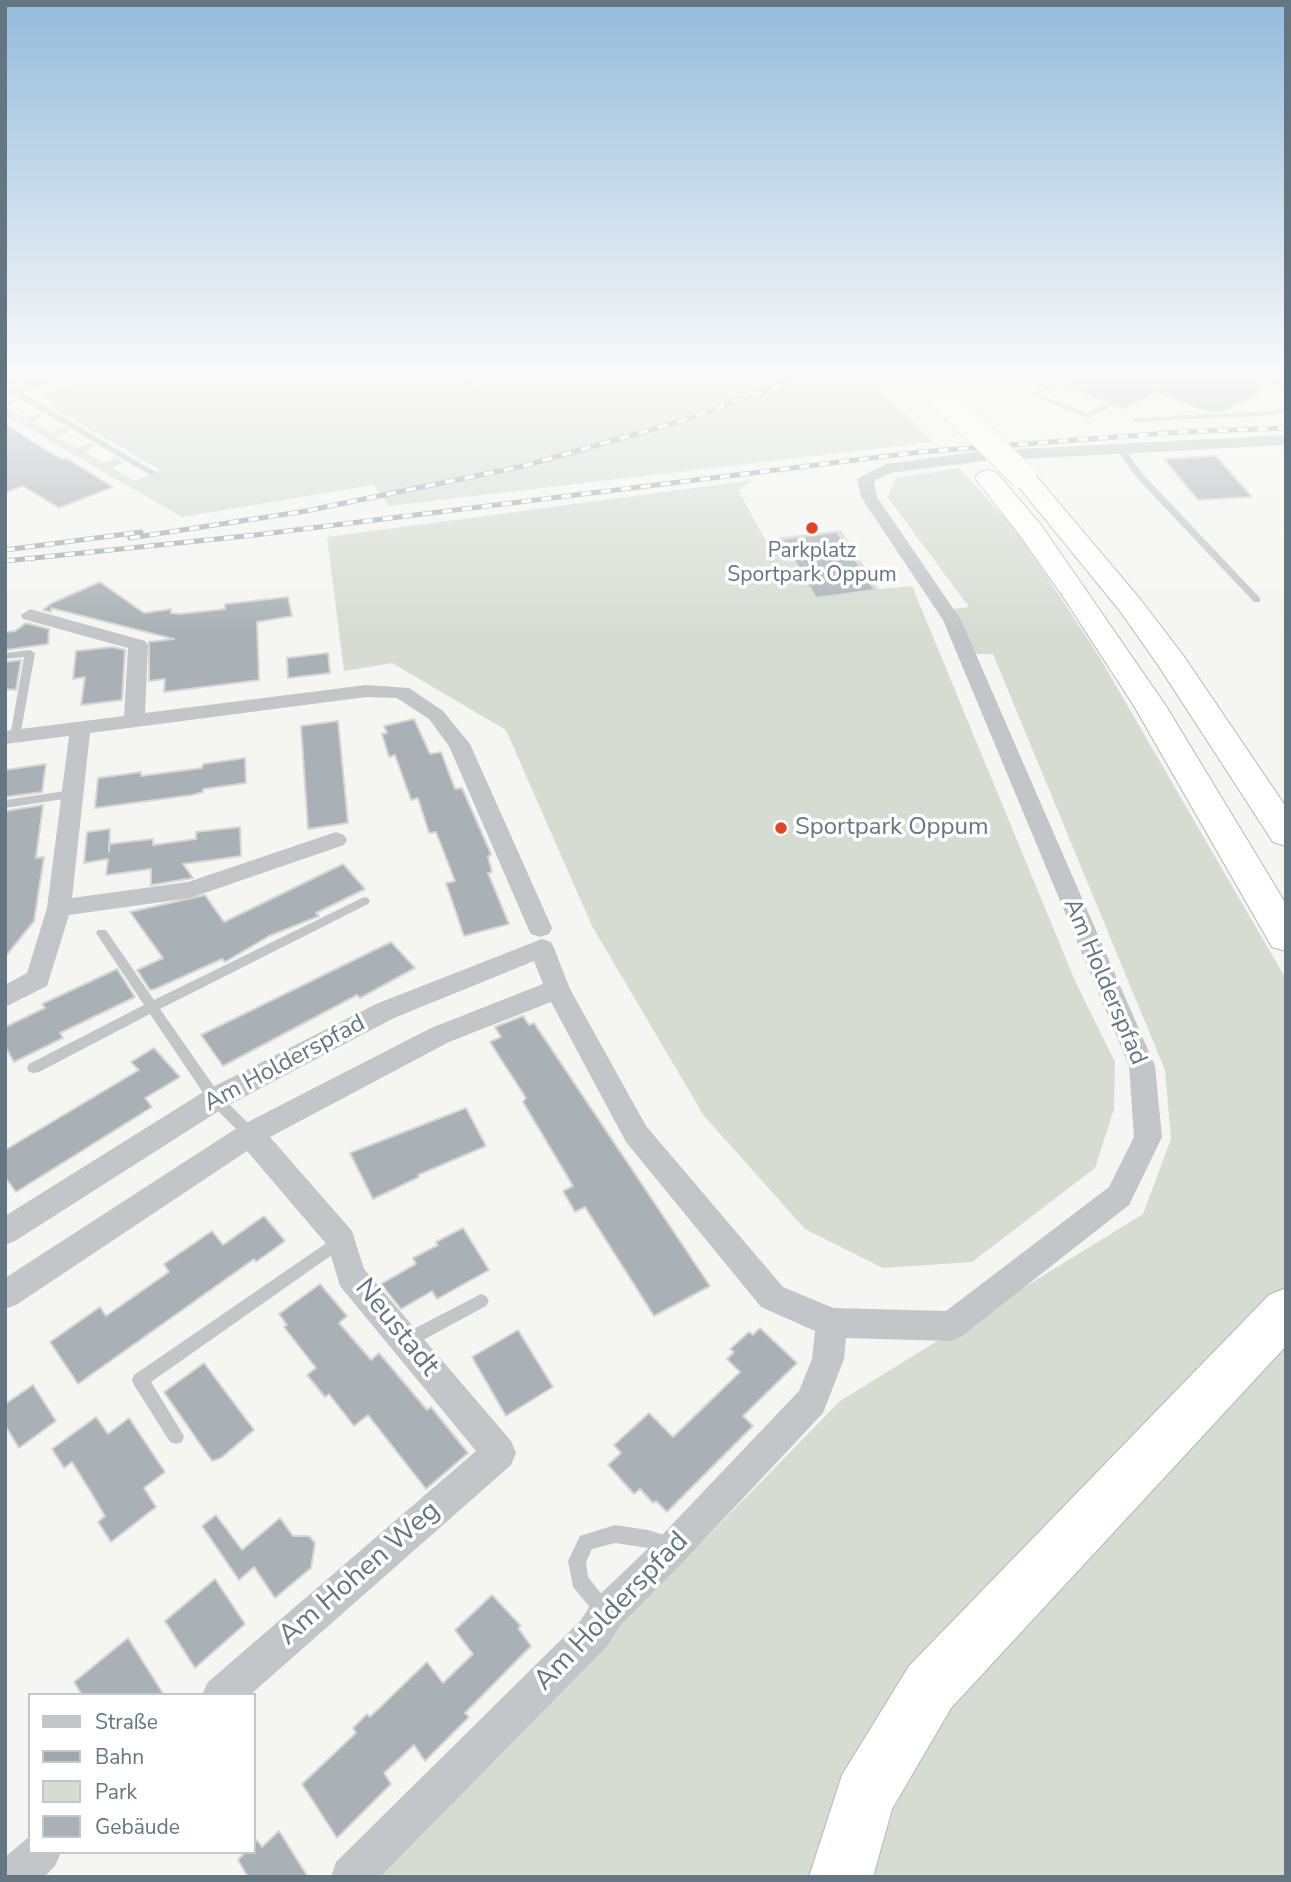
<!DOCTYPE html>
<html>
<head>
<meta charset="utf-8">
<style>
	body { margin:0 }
	#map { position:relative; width:1291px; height:1882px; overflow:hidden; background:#f5f5f1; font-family:"Nunito Sans",sans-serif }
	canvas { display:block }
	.frame { position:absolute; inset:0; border:7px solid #637682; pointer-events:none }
	.legend { position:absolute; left:28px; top:1693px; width:228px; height:161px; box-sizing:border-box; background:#fff; border:2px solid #c1c8cd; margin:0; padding:9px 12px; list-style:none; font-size:21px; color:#637682 }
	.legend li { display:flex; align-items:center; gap:14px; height:35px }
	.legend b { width:35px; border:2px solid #c1c8cd }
</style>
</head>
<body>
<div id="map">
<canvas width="1291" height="1882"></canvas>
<div class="frame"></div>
<ul class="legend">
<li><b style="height:9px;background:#c2c6c9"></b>Straße</li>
<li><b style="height:9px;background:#a0a8ac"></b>Bahn</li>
<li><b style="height:19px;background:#d6dcd2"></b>Park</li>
<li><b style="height:19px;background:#a9b1b6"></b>Gebäude</li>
</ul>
</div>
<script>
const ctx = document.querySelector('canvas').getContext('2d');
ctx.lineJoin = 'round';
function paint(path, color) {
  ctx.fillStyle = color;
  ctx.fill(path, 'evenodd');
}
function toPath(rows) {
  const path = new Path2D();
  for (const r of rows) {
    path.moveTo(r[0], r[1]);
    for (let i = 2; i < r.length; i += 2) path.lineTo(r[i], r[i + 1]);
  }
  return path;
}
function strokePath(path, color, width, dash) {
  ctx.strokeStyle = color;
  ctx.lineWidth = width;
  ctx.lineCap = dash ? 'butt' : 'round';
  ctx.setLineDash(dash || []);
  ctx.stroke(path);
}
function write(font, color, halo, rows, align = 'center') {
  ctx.font = font + ' "Nunito Sans",sans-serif';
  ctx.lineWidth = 7;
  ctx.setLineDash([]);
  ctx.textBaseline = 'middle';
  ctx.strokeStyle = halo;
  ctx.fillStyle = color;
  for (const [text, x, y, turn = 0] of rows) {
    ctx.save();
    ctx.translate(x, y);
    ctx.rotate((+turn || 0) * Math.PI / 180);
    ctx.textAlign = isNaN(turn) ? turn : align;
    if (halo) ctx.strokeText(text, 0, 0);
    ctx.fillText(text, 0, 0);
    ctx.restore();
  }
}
const green = toPath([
	[106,373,865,373,932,442,389,506,373,485,182,517,5,415,5,401,14,399,19,402,6,407,25,418,38,413,43,416,31,422,50,433,64,427,70,431,57,437,77,448,91,443,97,446,84,452,103,463,117,457,124,462,112,468,135,481,161,470,52,408,56,406,39,393],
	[959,468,1016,530,1097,653,1286,979,1286,1305,1262,1372,1286,1347,1286,1877,375,1877,840,1401,1143,1214,1171,1139,1165,1070,993,654,975,654,953,609,969,607,888,498,895,478],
	[754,480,738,490,765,539,841,530,879,589,912,586,1076,983,1115,1062,1114,1109,1095,1168,972,1262,883,1268,805,1229,704,1116,592,926,506,730,392,663,344,671,327,537]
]);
const building = toPath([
	[1088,373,1239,373,1265,385,1256,390,1261,392,1225,411,1209,412,1157,392,1123,409,1064,385,1088,373],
	[5,424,61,459,66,458,113,487,59,508,23,486,5,493,5,424],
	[1216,456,1252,497,1198,500,1164,459,1216,456],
	[837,532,875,590,816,598,782,539,837,532],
	[100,582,144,613,171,609,171,613,180,614,225,609,225,604,288,597,292,616,257,622,259,680,164,692,165,679,149,681,149,642,174,639,51,608,51,612,43,610,52,603,100,582],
	[26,623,49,629,48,644,5,650,5,632,15,631,26,623],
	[113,647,125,650,122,700,81,705,85,677,73,679,76,651,113,647],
	[328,653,330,673,288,678,287,658,328,653],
	[21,660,16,690,5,689,5,662,21,660],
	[414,719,430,754,441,752,455,789,462,788,491,854,488,857,492,872,488,873,509,924,464,936,446,883,455,881,436,832,429,833,418,798,411,800,395,755,389,757,382,734,387,733,384,726,414,719],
	[338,721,348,823,308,829,301,726,338,721],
	[245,758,246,783,203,789,203,792,192,795,95,808,98,778,141,772,141,776,202,768,203,764,245,758],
	[46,764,42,792,5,797,5,770,46,764],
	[43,805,36,858,44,857,34,921,5,957,5,811,43,805],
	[240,827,241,856,183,864,193,878,151,885,151,869,106,875,108,859,84,863,87,832,110,829,109,852,109,844,153,839,153,845,196,839,196,832,240,827],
	[343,864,365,889,316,913,319,916,269,936,225,962,222,959,155,989,150,990,137,970,163,958,130,912,205,895,224,922,343,864],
	[391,942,415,968,360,998,357,995,223,1066,201,1035,391,942],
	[117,969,135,997,60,1033,63,1038,14,1062,5,1046,5,1027,45,1008,42,1004,117,969],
	[523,1016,529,1025,534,1023,710,1286,654,1316,585,1207,575,1212,563,1191,573,1186,523,1102,526,1098,490,1042,501,1037,495,1027,523,1016],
	[154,1048,180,1077,145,1098,152,1107,16,1192,5,1177,5,1150,139,1070,131,1062,154,1048],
	[466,1108,486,1146,418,1175,419,1177,373,1199,350,1153,466,1108],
	[264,1216,285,1241,256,1262,254,1259,78,1384,50,1342,100,1307,106,1316,169,1272,164,1264,212,1231,223,1245,264,1216],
	[463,1228,489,1270,437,1299,432,1291,401,1309,381,1284,416,1264,413,1258,438,1245,436,1242,463,1228],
	[320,1284,347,1316,339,1323,371,1360,379,1353,427,1410,431,1407,468,1453,426,1489,368,1415,354,1426,329,1394,325,1397,307,1375,316,1368,284,1327,287,1325,279,1314,320,1284],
	[760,1328,797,1363,743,1416,753,1426,667,1512,656,1501,653,1503,640,1489,634,1494,608,1465,621,1453,614,1445,649,1413,673,1437,740,1372,727,1359,734,1352,730,1349,749,1332,753,1335,760,1328],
	[518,1330,553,1387,506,1416,472,1357,518,1330],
	[204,1363,254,1430,221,1458,212,1461,164,1392,204,1363],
	[33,1385,56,1421,19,1448,5,1425,5,1404,33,1385],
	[96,1417,108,1434,129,1418,165,1472,144,1488,156,1507,111,1542,98,1522,105,1516,89,1489,72,1462,64,1468,52,1449,96,1417],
	[216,1515,242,1550,280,1518,293,1536,309,1536,315,1543,311,1568,275,1598,254,1567,239,1580,202,1526,216,1515],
	[215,1579,245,1624,195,1668,165,1621,215,1579],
	[492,1595,521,1626,518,1628,531,1646,465,1713,469,1717,425,1761,414,1745,384,1773,391,1784,337,1838,302,1784,356,1733,353,1728,367,1714,370,1717,427,1662,443,1683,473,1654,455,1630,492,1595],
	[128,1638,164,1695,82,1695,74,1682,128,1638],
	[279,1831,308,1877,248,1877,238,1860,245,1852,254,1852,254,1844,257,1840,262,1847,279,1831]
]);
const service = toPath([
	[445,373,454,373,483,390,476,392,445,373],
	[1072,373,1081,373,1039,394,1087,413,1103,404,1109,404,1109,408,1087,418,1029,394,1072,373],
	[5,379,25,386,26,388,22,390,5,384,5,379],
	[10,389,16,389,157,473,150,475,10,393,10,389],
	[1286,406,1286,411,1276,415,1136,422,1132,420,1136,418,1275,411,1286,406],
	[1117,446,1123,446,1141,472,1260,598,1260,602,1254,602,1135,476,1116,448,1117,446],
	[30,650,35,653,20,737,15,740,10,737,24,657,5,659,5,653,30,650],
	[72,790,76,791,77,794,76,797,5,808,5,800,72,790],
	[364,897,368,898,370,901,368,904,160,1009,220,1095,255,1130,257,1134,255,1138,250,1140,245,1138,210,1103,150,1014,39,1072,34,1073,29,1072,27,1068,29,1064,144,1005,96,933,98,930,106,930,154,1000,364,897],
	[341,1233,346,1235,348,1240,346,1245,151,1382,184,1436,182,1442,176,1444,170,1442,134,1385,132,1380,134,1375,341,1233],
	[481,1294,486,1296,489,1301,486,1306,412,1346,406,1348,400,1346,398,1341,400,1336,481,1294],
	[615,1525,648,1530,670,1537,676,1540,679,1546,676,1552,670,1555,648,1548,615,1543,592,1549,586,1562,588,1577,611,1606,614,1612,611,1618,605,1621,599,1618,573,1587,568,1561,580,1536,615,1525]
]);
const minor = toPath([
	[60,373,81,373,79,376,5,397,5,388,60,373],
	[1242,373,1262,373,1286,381,1286,390,1242,373],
	[1286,435,1286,445,983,461,890,473,874,481,877,497,961,620,1155,1066,1162,1137,1129,1205,962,1336,951,1341,846,1338,844,1359,823,1413,686,1559,619,1627,607,1646,380,1877,331,1877,336,1862,581,1620,593,1601,662,1535,799,1391,812,1359,815,1331,761,1307,626,1142,551,1002,449,1042,270,1137,352,1231,364,1269,511,1441,516,1453,511,1465,250,1695,202,1695,208,1682,476,1451,340,1286,328,1246,247,1151,16,1305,5,1309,5,1278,240,1126,431,1028,543,984,534,961,394,1018,225,1107,15,1241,5,1245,5,1216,205,1091,376,1004,542,939,551,942,554,948,570,989,646,1126,783,1287,833,1308,946,1311,1109,1187,1134,1137,1129,1066,943,620,861,497,857,479,886,464,983,451,1286,435],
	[30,609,145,641,148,645,145,713,366,685,409,688,443,711,470,744,552,928,549,934,540,937,531,934,528,928,449,746,429,719,397,698,366,697,90,733,72,898,188,882,336,832,344,835,347,840,344,845,190,898,69,915,47,986,5,1007,5,985,27,973,47,908,69,736,5,744,5,731,124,716,128,648,23,619,21,615,30,609],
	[30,1836,30,1852,61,1852,55,1866,44,1877,5,1877,5,1857,30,1836]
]);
const motorway = toPath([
	[1023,468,1032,471,1140,599,1183,655,1286,807,1286,846,1273,842,1158,665,1120,611,1010,476,1014,471,1023,468],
	[988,470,997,473,1041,525,1166,706,1286,904,1286,951,1272,947,1134,706,1064,598,1021,537,975,478,979,473,988,470],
	[1286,1288,1286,1346,951,1708,892,1809,873,1877,809,1877,842,1775,909,1666,1269,1295,1286,1288]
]);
const rail = toPath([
	[130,538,306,511,524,466,688,419,813,373],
	[5,550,141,532],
	[5,561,255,535,920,452,1180,432,1286,428]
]);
const motorwayBridge = toPath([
	[917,373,1023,476]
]);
const markers = [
	[812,528,7,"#e54421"],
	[781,828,7,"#e54421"]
];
const farPoinames = [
	["Parkplatz",812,552],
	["Sportpark Oppum",812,576]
];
const poiNames = [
	["Sportpark Oppum",795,828]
];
const streetNames = [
	["Am Holderspfad",1104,982,67],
	["Am Holderspfad",285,1064,-28]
];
const nearStreetnames = [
	["Neustadt",396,1328,51],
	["Am Hohen Weg",360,1574,-41],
	["Am Holderspfad",612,1612,-46]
];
paint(green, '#d6dcd2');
paint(building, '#a9b1b6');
strokePath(building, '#d6d6d4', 2);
strokePath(motorway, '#b5b8bb', 2);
paint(service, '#c2c6c9');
paint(minor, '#c2c6c9');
paint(motorway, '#fff');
strokePath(rail, '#a0a8ac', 5);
strokePath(rail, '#fff', 3.5, [10]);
strokePath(motorwayBridge, '#b5b8bb', 27, []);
strokePath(motorwayBridge, '#fff', 26);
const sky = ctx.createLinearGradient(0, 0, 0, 636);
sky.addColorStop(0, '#94bbdb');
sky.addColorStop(0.59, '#fafaf9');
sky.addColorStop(1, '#fafaf900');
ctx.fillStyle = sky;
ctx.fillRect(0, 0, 1291, 636);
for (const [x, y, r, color] of markers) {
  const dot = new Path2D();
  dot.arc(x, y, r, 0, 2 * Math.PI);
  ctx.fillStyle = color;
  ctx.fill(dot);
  strokePath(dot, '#fff', 2.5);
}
write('21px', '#637682', '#fff', farPoinames);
write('24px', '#637682', '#fff', poiNames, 'left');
write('24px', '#637682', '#fff', streetNames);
write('28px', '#637682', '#fff', nearStreetnames);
</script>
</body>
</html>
